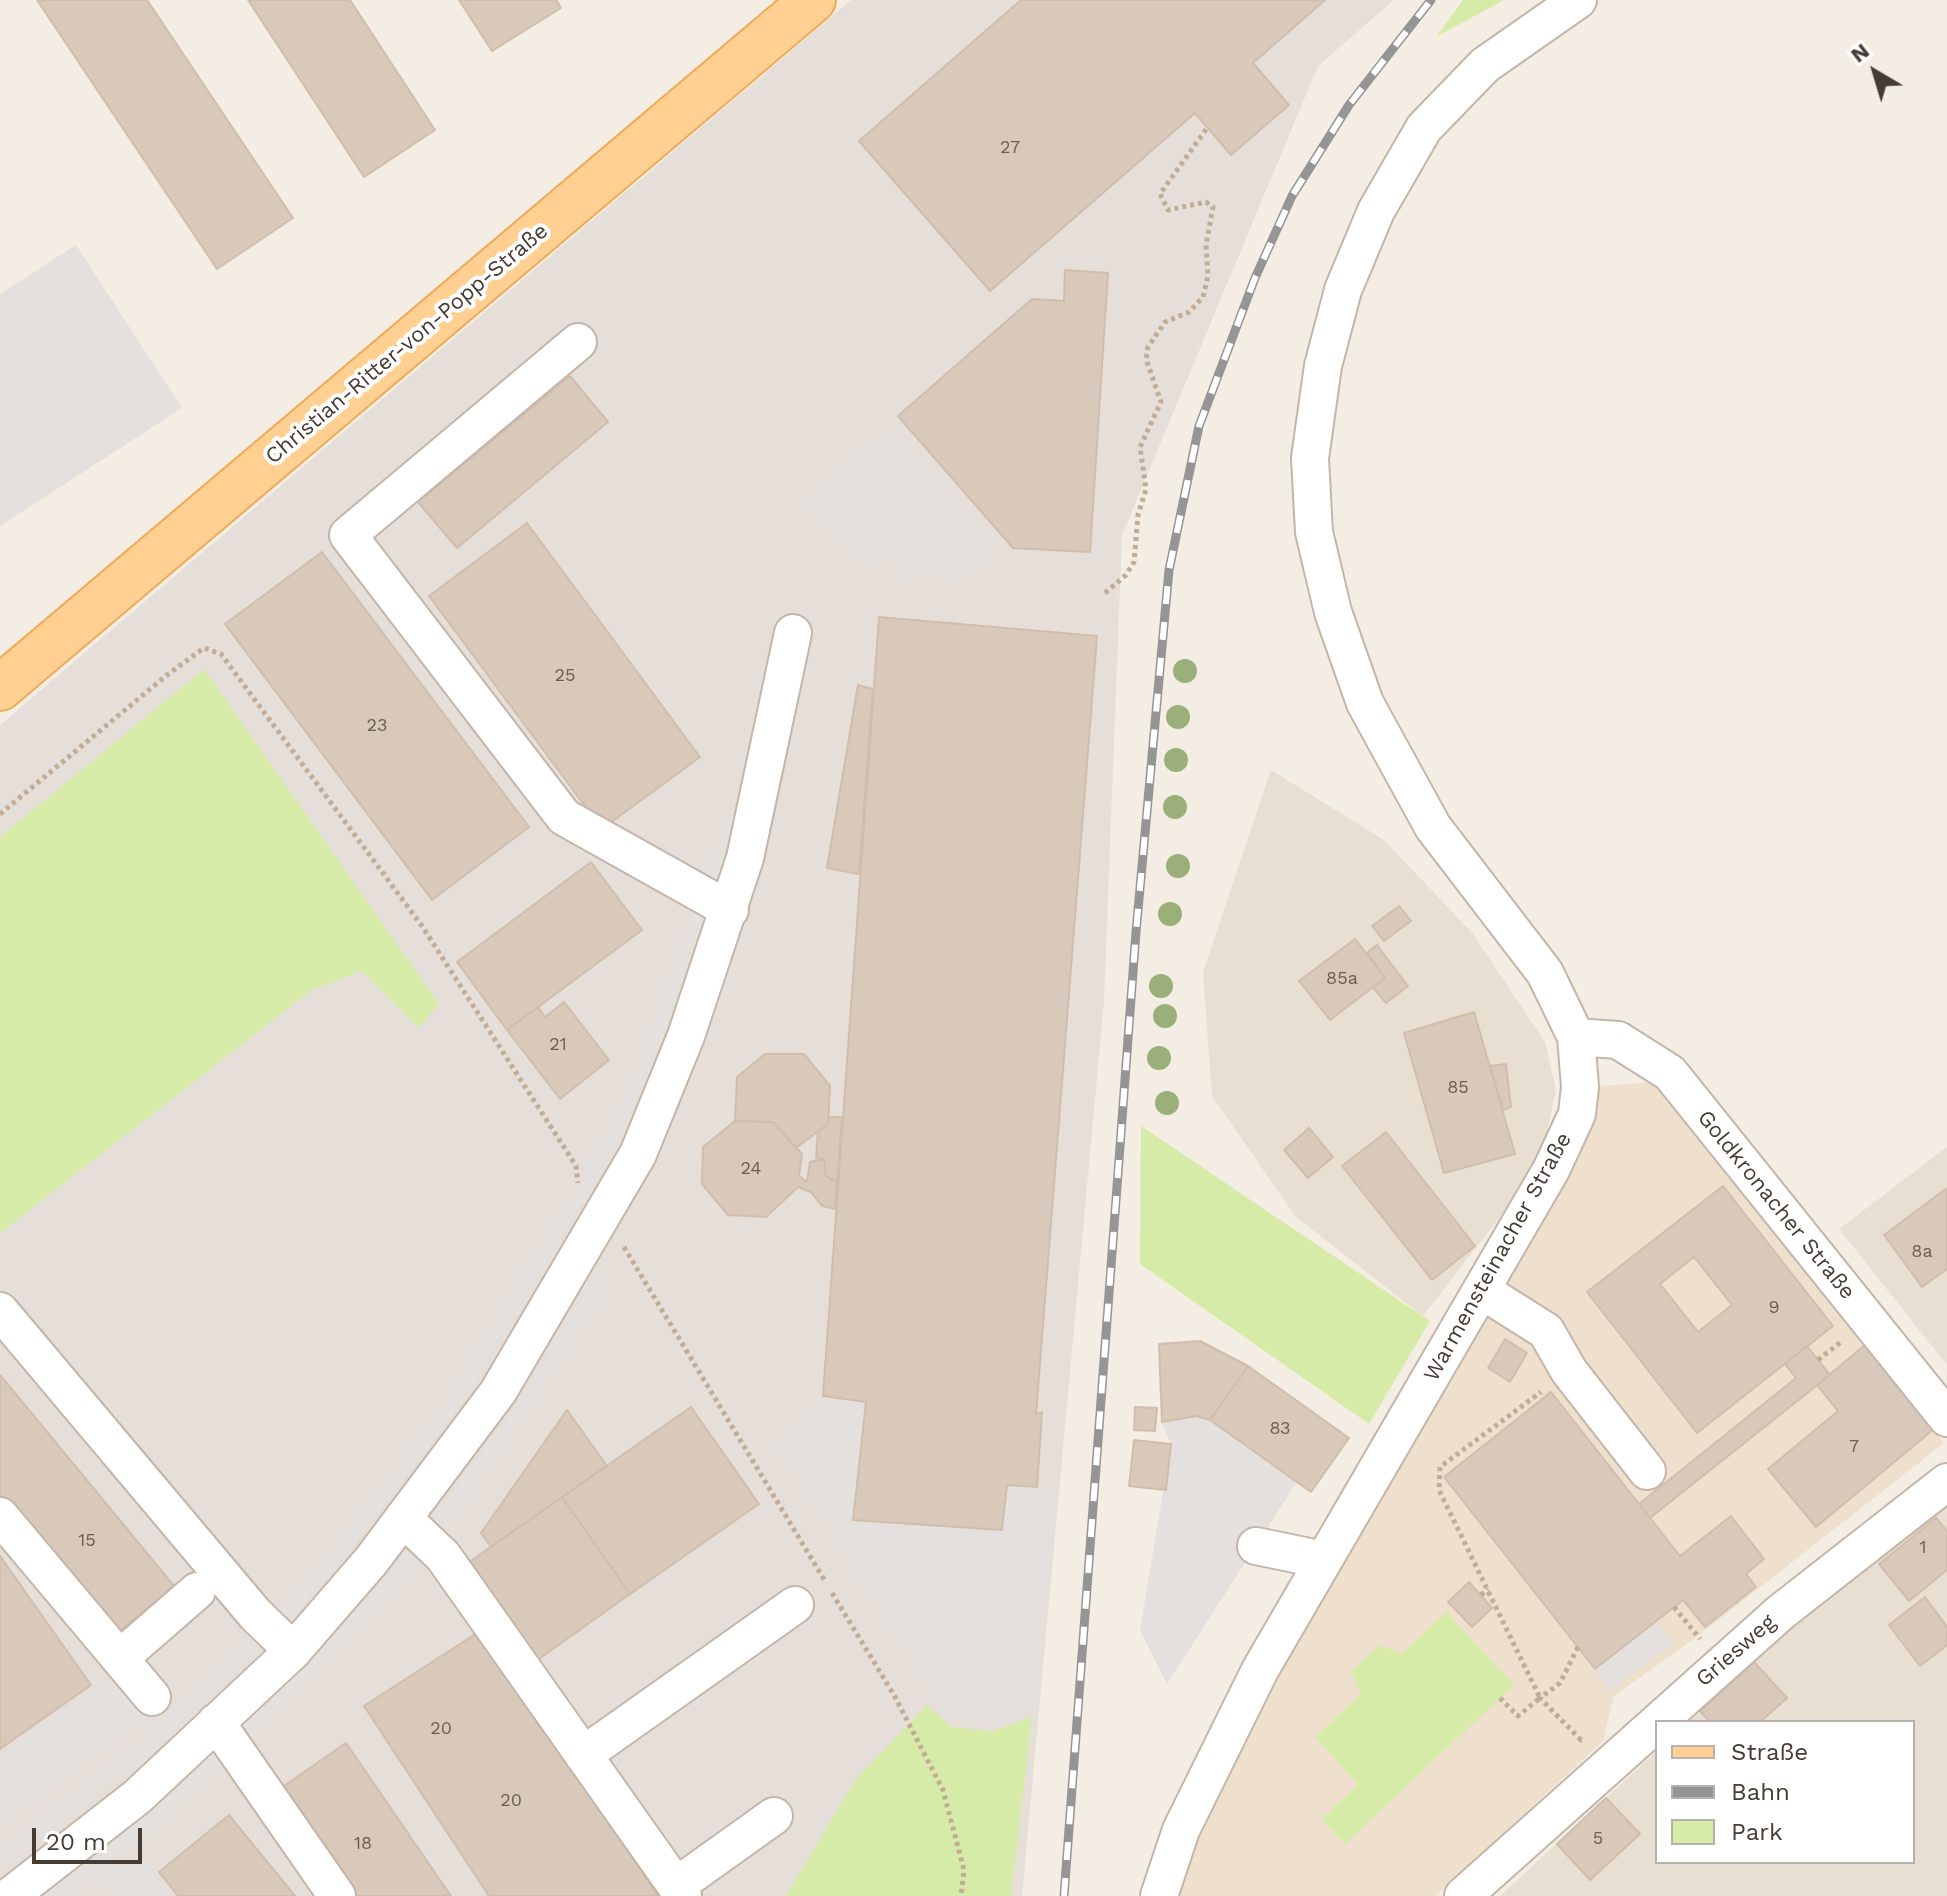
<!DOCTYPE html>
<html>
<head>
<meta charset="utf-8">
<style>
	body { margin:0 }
	#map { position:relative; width:1947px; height:1896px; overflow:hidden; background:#f3ede4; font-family:"Work Sans",sans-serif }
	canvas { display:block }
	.legend { position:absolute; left:1655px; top:1720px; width:260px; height:144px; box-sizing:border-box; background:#fff; border:2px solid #b5b1ad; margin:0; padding:10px 14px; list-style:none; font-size:24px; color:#463c33 }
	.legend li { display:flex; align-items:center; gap:16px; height:40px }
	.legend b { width:40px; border:2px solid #b5b1ad }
	.north { position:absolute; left:1835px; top:32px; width:80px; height:80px; -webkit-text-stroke:6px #fff; paint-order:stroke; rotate:322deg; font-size:22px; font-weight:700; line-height:32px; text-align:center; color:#463c33 }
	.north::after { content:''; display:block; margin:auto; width:28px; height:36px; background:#463c33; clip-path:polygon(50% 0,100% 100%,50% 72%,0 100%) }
	.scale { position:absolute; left:32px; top:1828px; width:110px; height:36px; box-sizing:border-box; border:4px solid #463c33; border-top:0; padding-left:10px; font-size:24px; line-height:28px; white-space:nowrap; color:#463c33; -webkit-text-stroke:6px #fff; paint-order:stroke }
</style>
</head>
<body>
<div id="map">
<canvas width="1947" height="1896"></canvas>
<ul class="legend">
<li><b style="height:10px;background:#ffd091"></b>Straße</li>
<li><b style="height:10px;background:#959595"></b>Bahn</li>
<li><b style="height:22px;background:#d7eba9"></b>Park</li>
</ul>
<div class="north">N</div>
<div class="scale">20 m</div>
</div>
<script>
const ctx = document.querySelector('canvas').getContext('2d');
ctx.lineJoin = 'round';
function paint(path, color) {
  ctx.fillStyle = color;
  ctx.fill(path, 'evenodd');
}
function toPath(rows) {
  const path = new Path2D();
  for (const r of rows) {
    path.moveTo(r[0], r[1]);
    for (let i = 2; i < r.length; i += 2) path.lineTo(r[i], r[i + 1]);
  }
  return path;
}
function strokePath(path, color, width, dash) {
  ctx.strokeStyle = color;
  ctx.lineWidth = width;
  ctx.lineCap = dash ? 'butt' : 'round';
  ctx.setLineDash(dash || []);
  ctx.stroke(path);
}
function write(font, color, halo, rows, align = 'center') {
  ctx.font = font + ' "Work Sans",sans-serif';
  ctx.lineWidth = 8;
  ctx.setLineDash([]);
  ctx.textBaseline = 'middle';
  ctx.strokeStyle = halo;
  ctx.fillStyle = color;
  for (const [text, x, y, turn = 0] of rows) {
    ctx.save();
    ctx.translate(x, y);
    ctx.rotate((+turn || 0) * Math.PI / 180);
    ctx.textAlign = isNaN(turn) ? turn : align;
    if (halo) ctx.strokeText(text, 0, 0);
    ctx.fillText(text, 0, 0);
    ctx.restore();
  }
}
const residential = toPath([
	[1271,770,1384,840,1473,934,1545,1042,1556,1090,1540,1165,1423,1316,1296,1217,1212,1096,1203,972],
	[1947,1147,1947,1365,1839,1229],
	[1947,1503,1947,1896,1500,1896,1657,1751,1657,1862,1913,1862,1913,1722,1688,1722,1790,1629]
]);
const industrial = toPath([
	[851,0,1394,0,1318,66,1122,535,1104,1001,1022,1896,0,1896,0,725]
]);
const education = toPath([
	[1661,1082,1944,1443,1698,1636,1614,1696,1603,1741,1435,1896,1165,1896,1183,1831,1580,1087]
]);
const green = toPath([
	[1463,0,1504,0,1436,37],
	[204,669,439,1004,419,1028,361,971,312,990,0,1233,0,837],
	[1141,1126,1430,1321,1369,1424,1140,1264],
	[1446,1612,1514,1685,1345,1844,1321,1819,1358,1784,1315,1737,1361,1694,1351,1671,1380,1645,1402,1654],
	[927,1705,951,1727,993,1731,1032,1717,1011,1896,786,1896,855,1780]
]);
const parking = toPath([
	[76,245,182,408,0,526,0,294],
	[892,426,1000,550,952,591,932,567,910,587,882,555,864,570,804,502],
	[726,814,740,823,648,1079,586,1195,448,1423,353,1545,273,1635,148,1754,0,1866,0,1848,137,1741,264,1622,345,1531,438,1413,577,1182,636,1069],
	[603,1266,611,1287,523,1422,433,1546,343,1651,239,1754,127,1852,66,1896,36,1896,170,1794,328,1642,421,1534,510,1415],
	[823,1396,866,1402,853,1520,1002,1530,1007,1485,1055,1489,1034,1707,1004,1720,948,1719,774,1444],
	[1196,1416,1210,1420,1297,1482,1167,1684,1140,1630,1171,1444,1162,1422],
	[1656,1621,1673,1643,1611,1691,1593,1669],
	[108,1677,142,1716,31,1806,0,1824,0,1755],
	[139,1853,174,1896,114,1896,102,1882]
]);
const building = toPath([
	[37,0,147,0,293,218,217,269,37,0],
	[248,0,350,0,435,130,364,177,248,0],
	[459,0,556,0,561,8,492,51,459,0],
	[1021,0,1325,0,1253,63,1289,105,1231,155,1195,113,990,291,859,141,1021,0],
	[1065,270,1108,273,1090,552,1013,548,898,416,1032,299,1064,301,1065,270],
	[570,376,608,422,457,548,418,502,570,376],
	[527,523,700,757,602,829,429,596,527,523],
	[322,552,529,827,432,900,225,624,322,552],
	[879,617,1097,636,1036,1414,1042,1412,1037,1487,1007,1485,1002,1530,853,1520,866,1402,823,1396,879,617],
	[858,685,873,689,859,874,827,868,858,685],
	[591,862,642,930,507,1030,457,962,591,862],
	[1399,906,1411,921,1384,941,1372,926,1399,906],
	[1355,939,1385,978,1330,1020,1299,981,1355,939],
	[1377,945,1408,986,1386,1003,1373,987,1385,978,1367,953,1377,945],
	[564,1002,609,1060,560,1099,507,1030,538,1007,545,1017,564,1002],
	[1474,1012,1515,1154,1444,1173,1404,1033,1474,1012],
	[765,1054,804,1054,830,1086,828,1124,796,1148,773,1122,735,1121,737,1077,765,1054],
	[1506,1064,1511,1107,1503,1110,1490,1066,1506,1064],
	[828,1117,842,1117,837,1182,826,1176,824,1159,816,1158,818,1131,828,1124,828,1117],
	[735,1121,773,1122,802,1154,799,1176,807,1182,810,1162,824,1159,826,1176,837,1182,835,1209,822,1206,811,1192,798,1187,766,1217,728,1215,702,1184,703,1147,735,1121],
	[1309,1128,1333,1157,1308,1178,1284,1150,1309,1128],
	[1386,1132,1475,1246,1432,1280,1342,1166,1386,1132],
	[1723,1186,1833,1326,1697,1433,1587,1292,1723,1186],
	[1694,1257,1732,1305,1698,1332,1660,1284,1694,1257],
	[1947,1188,1947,1269,1922,1287,1884,1235,1947,1188],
	[1505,1339,1527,1353,1510,1382,1488,1368,1505,1339],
	[1871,1340,1940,1424,1816,1527,1768,1469,1838,1411,1817,1385,1871,1340],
	[1200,1341,1248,1366,1210,1420,1196,1416,1162,1422,1159,1344,1200,1341],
	[1807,1346,1830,1375,1650,1518,1639,1504,1796,1378,1785,1364,1807,1346],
	[1248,1366,1349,1438,1311,1492,1210,1420,1248,1366],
	[0,1375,174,1586,115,1635,0,1496,0,1375],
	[1551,1392,1680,1556,1731,1516,1764,1559,1746,1574,1756,1587,1705,1627,1683,1600,1595,1669,1444,1477,1551,1392],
	[691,1407,759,1504,630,1594,562,1497,691,1407],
	[1135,1407,1157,1408,1155,1431,1134,1430,1135,1407],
	[567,1410,607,1466,491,1547,481,1533,567,1410],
	[1134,1440,1171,1444,1166,1490,1129,1486,1134,1440],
	[562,1497,630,1594,536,1661,468,1563,562,1497],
	[1936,1518,1947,1531,1947,1570,1909,1601,1879,1564,1936,1518],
	[0,1556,91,1685,0,1749,0,1556],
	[1469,1582,1492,1608,1472,1627,1448,1602,1469,1582],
	[1925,1597,1947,1627,1947,1645,1920,1666,1889,1625,1925,1597],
	[483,1629,658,1896,489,1896,364,1706,483,1629],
	[1754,1662,1787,1698,1760,1722,1710,1722,1700,1711,1754,1662],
	[346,1743,451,1896,347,1896,275,1792,346,1743],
	[1606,1798,1640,1834,1590,1880,1557,1844,1606,1798],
	[229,1815,295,1896,178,1896,159,1872,229,1815]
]);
const path = toPath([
	[1105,593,1126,575,1134,562,1138,515,1146,489,1140,447,1161,402,1146,359,1148,347,1165,322,1189,312,1203,297,1208,276,1206,245,1213,207,1206,202,1168,210,1160,194,1207,128],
	[0,814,167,675,204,648,221,654,422,926,576,1166,578,1183],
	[624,1247,825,1581],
	[1818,1360,1842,1341],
	[832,1593,894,1695,943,1790,964,1870,961,1896],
	[1481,1595,1488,1589],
	[1674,1607,1700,1639],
	[1578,1647,1560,1683,1540,1698,1581,1740,1583,1738],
	[1500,1698,1518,1716,1540,1698,1439,1490,1440,1467,1541,1392]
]);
const minor = toPath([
	[578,342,348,535,564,817,730,910],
	[1576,1037,1618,1040,1670,1073,1947,1418],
	[1481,1290,1546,1331,1569,1371,1647,1471],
	[0,1311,255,1614,293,1651],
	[0,1516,152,1697],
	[403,1518,443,1556,683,1896],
	[1256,1546,1324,1560],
	[120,1658,197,1591],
	[216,1722,337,1896],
	[583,1755,795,1605],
	[676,1886,774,1816],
	[10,1896,137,1797,293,1651,371,1561,498,1392,638,1154,686,1036,745,858,793,633],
	[1159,1896,1181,1830,1260,1670,1551,1170,1577,1114,1580,1087,1576,1037,1545,973,1433,827,1365,703,1333,612,1314,532,1310,458,1323,366,1343,290,1376,211,1424,128,1485,65,1578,0],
	[1463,1896,1781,1612,1947,1482]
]);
const major = toPath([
	[0,688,813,0]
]);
const rail = toPath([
	[1064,1896,1136,932,1169,570,1199,426,1255,278,1292,196,1349,105,1431,0]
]);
const trees = [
	[1185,671],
	[1178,717],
	[1176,760],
	[1175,807],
	[1178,866],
	[1170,914],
	[1161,986],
	[1165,1016],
	[1159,1058],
	[1167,1103]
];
const numberNames = [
	["27",1010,148],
	["25",565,676],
	["23",377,726],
	["85a",1342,979],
	["21",558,1045],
	["85",1458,1088],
	["24",751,1169],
	["8a",1922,1252],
	["9",1774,1308],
	["83",1280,1429],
	["7",1854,1447],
	["15",87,1541],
	["1",1923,1548],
	["20",441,1729],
	["20",511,1801],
	["5",1598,1839],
	["18",363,1844]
];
const streetNames = [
	["Christian-Ritter-von-Popp-Straße",407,344,-40],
	["Goldkronacher Straße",1776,1205,51],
	["Warmensteinacher Straße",1498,1257,-61],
	["Griesweg",1736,1651,-41]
];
paint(residential, '#e8ded2');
paint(industrial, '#e5ded9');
paint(education, '#eee0cd');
paint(green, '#d7eba9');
paint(parking, '#e4e0dd');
paint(building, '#d9c9bb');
strokePath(building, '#d1bdab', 2);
strokePath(minor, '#c3b6a9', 40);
strokePath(major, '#edab59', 48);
strokePath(path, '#c2ac96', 5, [4, 4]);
strokePath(minor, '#fff', 36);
strokePath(major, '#ffd091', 44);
strokePath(rail, '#959595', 9);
strokePath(rail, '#fff', 6, [18]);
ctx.fillStyle = '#9aaf79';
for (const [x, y] of trees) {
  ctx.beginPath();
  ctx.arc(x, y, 12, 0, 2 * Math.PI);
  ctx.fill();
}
write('18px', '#6b5f55', null, numberNames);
write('22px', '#463c33', '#fff', streetNames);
</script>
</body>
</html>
